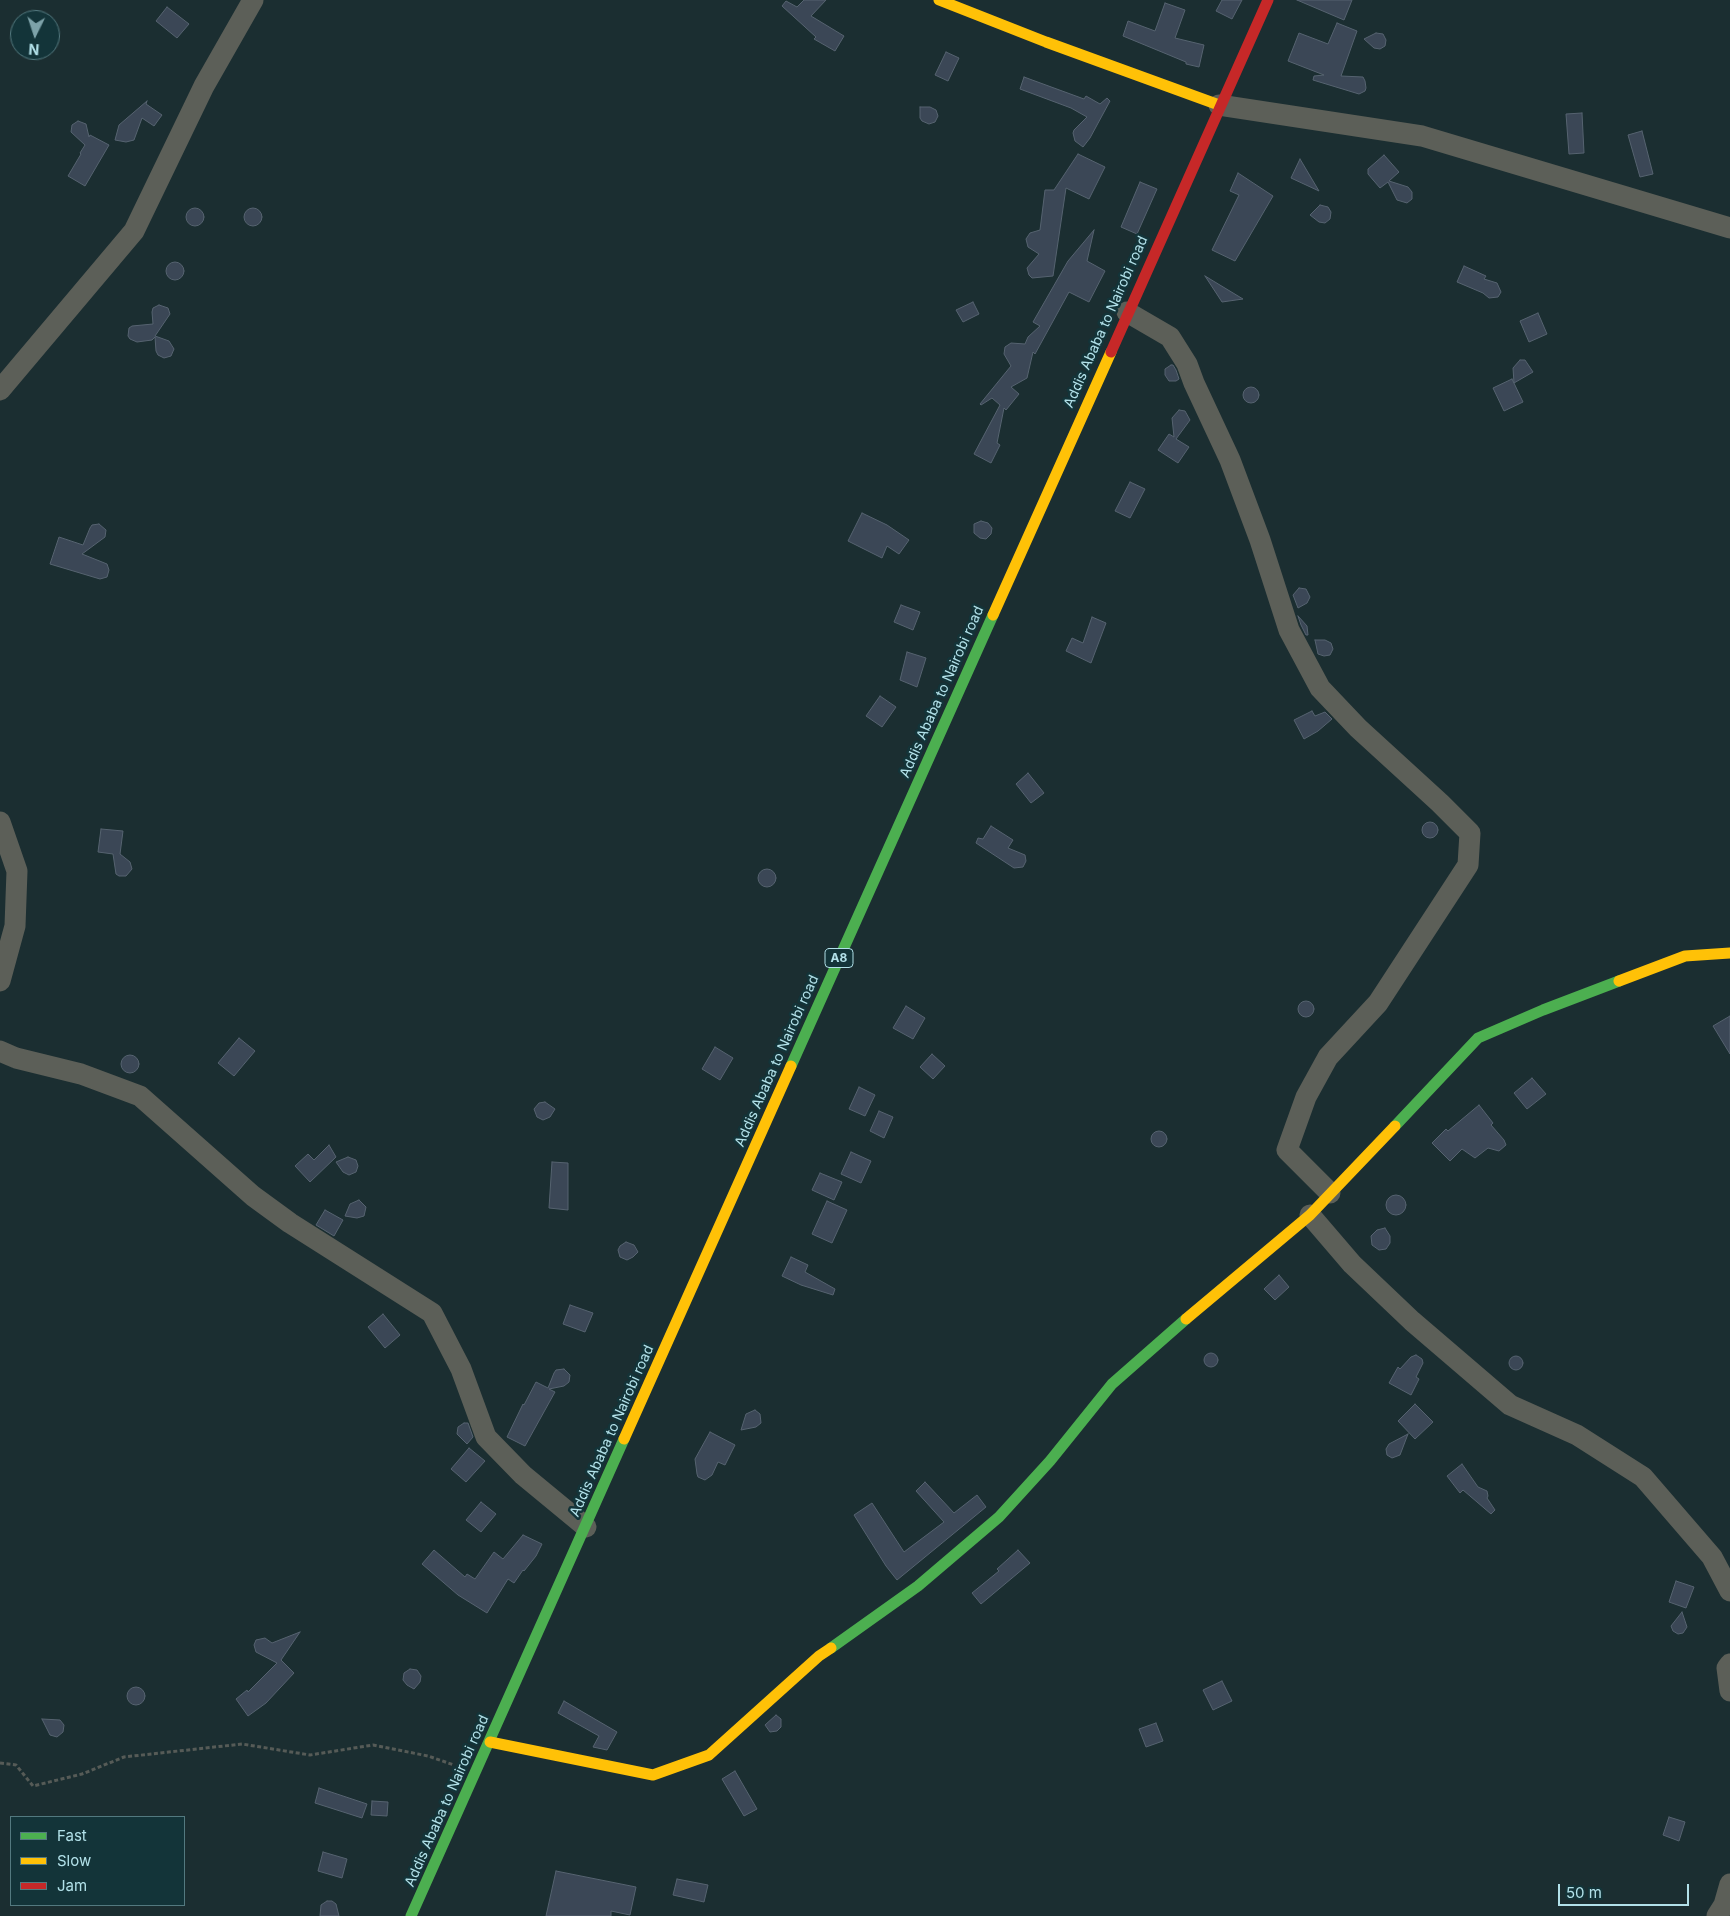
<!DOCTYPE html>
<html>
<head>
<meta charset="utf-8">
<style>
	body { margin:0 }
	#map { position:relative; width:1730px; height:1916px; overflow:hidden; background:#1b2e31; font-family:Inter,sans-serif }
	canvas { display:block }
	.legend { position:absolute; left:10px; top:1816px; width:175px; height:90px; box-sizing:border-box; background:#133439; border:1px solid #53797f; margin:0; padding:6px 9px; list-style:none; font-size:15px; color:#b2e1e9 }
	.legend li { display:flex; align-items:center; gap:10px; height:25px }
	.legend b { width:25px; border:1px solid #53797f }
	.north { position:absolute; left:10px; top:10px; width:50px; height:50px; box-sizing:border-box; background:#133439; border:1px solid #53797f; border-radius:50%; rotate:184deg; font-size:14px; font-weight:700; line-height:20px; text-align:center; color:#b2e1e9 }
	.north::after { content:''; display:block; margin:auto; width:18px; height:22px; background:#7da2a9; clip-path:polygon(50% 0,100% 100%,50% 72%,0 100%) }
	.scale { position:absolute; left:1558px; top:1884px; width:131px; height:22px; box-sizing:border-box; border:2px solid #b2e1e9; border-top:0; padding-left:6px; font-size:15px; line-height:18px; white-space:nowrap; color:#b2e1e9; -webkit-text-stroke:4px #133439; paint-order:stroke }
</style>
</head>
<body>
<div id="map">
<canvas width="1730" height="1916"></canvas>
<ul class="legend">
<li><b style="height:6px;background:#4caf50"></b>Fast</li>
<li><b style="height:6px;background:#ffc107"></b>Slow</li>
<li><b style="height:6px;background:#c62828"></b>Jam</li>
</ul>
<div class="north">N</div>
<div class="scale">50 m</div>
</div>
<script>
const ctx = document.querySelector('canvas').getContext('2d');
ctx.lineJoin = 'round';
function paint(path, color) {
  ctx.fillStyle = color;
  ctx.fill(path, 'evenodd');
}
function toPath(rows) {
  const path = new Path2D();
  for (const r of rows) {
    if (r.length === 3) {
      path.moveTo(r[0] + r[2], r[1]);
      path.arc(r[0], r[1], r[2], 0, 2 * Math.PI);
      continue;
    }
    path.moveTo(r[0], r[1]);
    for (let i = 2; i < r.length; i += 2) path.lineTo(r[i], r[i + 1]);
  }
  return path;
}
function strokePath(path, color, width, dash) {
  ctx.strokeStyle = color;
  ctx.lineWidth = width;
  ctx.lineCap = dash ? 'butt' : 'round';
  ctx.setLineDash(dash || []);
  ctx.stroke(path);
}
function write(font, color, halo, rows, align = 'center') {
  ctx.font = font + ' Inter,sans-serif';
  ctx.lineWidth = 5;
  ctx.setLineDash([]);
  ctx.textBaseline = 'middle';
  ctx.strokeStyle = halo;
  ctx.fillStyle = color;
  for (const [text, x, y, turn = 0] of rows) {
    ctx.save();
    ctx.translate(x, y);
    ctx.rotate((+turn || 0) * Math.PI / 180);
    ctx.textAlign = isNaN(turn) ? turn : align;
    if (halo) ctx.strokeText(text, 0, 0);
    ctx.fillText(text, 0, 0);
    ctx.restore();
  }
}
const building = toPath([
	[804,0,826,0,811,16,844,36,835,51,814,39,816,37,782,6,786,1,797,7,804,0],
	[1222,0,1242,0,1232,19,1216,11,1222,0],
	[1297,0,1352,0,1344,20,1297,0],
	[1165,3,1185,10,1175,38,1204,45,1199,67,1186,64,1186,62,1123,36,1128,21,1155,31,1165,3],
	[167,7,189,24,177,38,156,21,167,7],
	[1337,23,1357,31,1341,76,1363,77,1365,81,1366,88,1365,91,1359,94,1313,80,1314,76,1324,75,1288,61,1299,33,1328,44,1337,23],
	[1376,33,1383,34,1386,40,1385,46,1380,49,1374,48,1364,39,1376,33],
	[946,52,959,58,948,81,935,75,946,52],
	[1024,77,1084,99,1086,96,1100,104,1107,98,1110,101,1090,138,1083,147,1075,141,1073,133,1074,130,1087,117,1071,108,1020,89,1024,77],
	[147,101,146,104,162,115,154,126,142,118,134,140,126,142,115,140,119,125,147,101],
	[920,107,930,107,936,110,938,116,935,122,929,124,922,121,920,118,920,107],
	[1582,113,1584,153,1569,154,1566,114,1582,113],
	[78,121,86,124,89,137,90,135,109,145,85,186,68,176,81,154,80,153,85,145,71,132,72,125,78,121],
	[1642,131,1653,174,1640,177,1628,135,1642,131],
	[1078,154,1105,167,1089,199,1066,188,1053,276,1032,278,1029,275,1027,268,1039,254,1028,247,1026,239,1030,233,1040,230,1045,190,1054,190,1078,154],
	[1384,155,1399,172,1389,181,1408,187,1412,192,1412,199,1407,203,1397,200,1388,182,1380,188,1368,174,1368,169,1384,155],
	[1300,159,1319,191,1291,178,1300,159],
	[1238,173,1273,196,1235,261,1212,250,1239,195,1230,191,1238,173],
	[1140,182,1157,189,1137,234,1121,227,1140,182],
	[1320,205,1328,207,1331,212,1330,219,1325,223,1319,222,1310,215,1320,205],
	[195,217,9],
	[253,217,9],
	[1094,230,1087,261,1105,271,1089,302,1069,292,1035,354,1033,352,1027,378,1011,387,1019,394,1006,410,1004,408,997,443,1000,445,991,463,974,454,1000,405,992,398,981,405,980,404,1011,366,1004,354,1005,347,1011,343,1025,344,1028,337,1040,326,1033,322,1068,261,1094,230],
	[175,271,9],
	[1464,266,1486,276,1484,279,1497,283,1501,292,1498,297,1489,298,1483,293,1457,282,1464,266],
	[1205,276,1243,299,1222,302,1205,276],
	[973,302,979,314,963,322,956,310,973,302],
	[159,305,168,308,170,314,155,336,169,341,174,349,171,356,164,358,158,355,156,351,155,337,152,340,137,342,130,339,128,336,129,328,132,326,153,324,152,312,153,308,159,305],
	[1538,313,1547,334,1529,342,1520,321,1538,313],
	[1520,360,1525,360,1533,372,1514,383,1513,368,1520,360],
	[1171,365,1173,365,1176,370,1179,379,1176,381,1169,381,1165,375,1165,369,1171,365],
	[1512,379,1523,402,1504,411,1493,388,1512,379],
	[1251,395,8],
	[1179,410,1185,411,1190,420,1176,439,1189,447,1178,463,1158,450,1169,434,1174,437,1172,418,1179,410],
	[1130,482,1145,489,1130,518,1115,511,1130,482],
	[862,513,887,525,909,540,899,554,887,546,882,558,848,541,862,513],
	[981,521,988,523,992,528,991,534,986,539,980,538,974,533,974,524,981,521],
	[99,524,106,530,105,537,82,554,107,564,109,570,107,577,100,579,50,564,59,537,83,545,90,528,92,525,99,524],
	[1299,588,1306,589,1310,597,1307,603,1298,608,1293,595,1299,588],
	[901,605,920,612,913,630,894,622,901,605],
	[1298,616,1307,626,1308,635,1306,635,1301,625,1298,616],
	[1092,617,1106,623,1091,663,1066,651,1072,638,1083,643,1092,617],
	[1315,640,1325,640,1331,643,1333,649,1330,655,1324,656,1318,654,1315,640],
	[907,652,926,658,917,687,900,680,907,652],
	[880,696,896,707,882,727,866,716,880,696],
	[1312,711,1315,716,1325,712,1332,719,1318,731,1304,739,1294,720,1312,711],
	[1028,773,1044,793,1031,803,1016,784,1028,773],
	[1430,830,8],
	[991,826,1013,840,1008,848,1025,855,1026,861,1023,867,1014,868,976,843,978,838,983,839,991,826],
	[101,829,123,831,120,854,130,862,132,869,126,876,119,876,116,874,113,854,98,852,101,829],
	[767,878,9],
	[1306,1009,8],
	[906,1006,925,1018,913,1039,893,1028,906,1006],
	[1730,1016,1730,1054,1713,1026,1730,1016],
	[239,1038,255,1051,234,1076,218,1063,239,1038],
	[715,1047,733,1058,720,1080,702,1069,715,1047],
	[932,1054,945,1066,933,1079,920,1067,932,1054],
	[130,1064,9],
	[1532,1078,1546,1094,1527,1109,1514,1093,1532,1078],
	[859,1087,875,1095,865,1116,849,1109,859,1087],
	[545,1102,555,1109,550,1117,543,1120,537,1117,534,1109,539,1103,545,1102],
	[1479,1105,1493,1123,1491,1125,1504,1140,1506,1145,1499,1151,1488,1148,1475,1158,1462,1149,1450,1161,1432,1143,1446,1129,1448,1131,1479,1105],
	[879,1111,893,1117,884,1138,870,1131,879,1111],
	[1159,1139,8],
	[329,1145,336,1157,310,1182,295,1166,308,1154,314,1160,329,1145],
	[851,1152,871,1161,861,1183,841,1174,851,1152],
	[348,1157,356,1160,358,1166,356,1172,349,1175,343,1172,336,1162,348,1157],
	[552,1162,568,1163,568,1210,549,1208,552,1162],
	[820,1173,842,1182,834,1200,812,1190,820,1173],
	[1396,1205,10],
	[359,1200,366,1207,364,1216,357,1218,345,1216,350,1204,359,1200],
	[827,1201,847,1210,832,1243,812,1234,827,1201],
	[325,1210,343,1220,334,1236,316,1225,325,1210],
	[1385,1228,1390,1236,1390,1243,1386,1249,1379,1250,1372,1245,1371,1236,1377,1230,1385,1228],
	[626,1242,634,1245,638,1252,633,1257,627,1260,620,1257,618,1250,620,1246,626,1242],
	[791,1257,808,1265,805,1272,835,1289,833,1295,801,1285,782,1276,791,1257],
	[1279,1275,1289,1287,1275,1300,1264,1289,1279,1275],
	[570,1305,593,1313,585,1332,563,1324,570,1305],
	[383,1314,400,1335,385,1348,368,1327,383,1314],
	[1211,1360,7],
	[1416,1355,1422,1359,1423,1363,1416,1377,1419,1379,1411,1395,1389,1383,1398,1367,1400,1369,1411,1357,1416,1355],
	[1516,1363,7],
	[564,1369,570,1375,569,1382,564,1386,549,1389,555,1392,525,1446,507,1437,523,1404,524,1405,536,1382,548,1388,554,1373,556,1370,564,1369],
	[1415,1404,1433,1422,1415,1439,1398,1421,1415,1404],
	[755,1410,760,1414,761,1423,756,1427,741,1430,746,1414,755,1410],
	[464,1423,468,1423,473,1437,467,1444,457,1434,458,1427,464,1423],
	[710,1432,735,1445,725,1465,718,1462,712,1475,705,1480,698,1477,697,1474,695,1459,710,1432],
	[1408,1434,1400,1455,1392,1458,1387,1455,1386,1449,1389,1444,1408,1434],
	[469,1448,485,1461,466,1482,451,1469,469,1448],
	[1462,1464,1478,1487,1487,1491,1488,1496,1487,1498,1495,1510,1491,1514,1463,1490,1460,1493,1447,1476,1462,1464],
	[925,1482,954,1513,977,1495,986,1507,897,1580,886,1566,854,1515,872,1503,904,1552,944,1522,916,1491,925,1482],
	[481,1502,496,1514,481,1532,466,1520,481,1502],
	[523,1535,542,1544,536,1556,524,1571,523,1570,514,1583,508,1579,487,1613,458,1595,422,1564,434,1550,465,1577,467,1574,475,1579,494,1552,503,1559,523,1535],
	[1018,1550,1030,1563,981,1604,972,1593,999,1571,997,1569,1018,1550],
	[1676,1581,1694,1587,1686,1608,1669,1602,1676,1581],
	[1682,1612,1687,1627,1683,1633,1678,1634,1673,1631,1671,1626,1682,1612],
	[300,1632,281,1660,294,1673,266,1703,248,1716,236,1699,247,1690,248,1692,277,1663,256,1652,254,1645,256,1640,265,1638,272,1643,300,1632],
	[410,1669,417,1670,421,1676,420,1682,414,1689,407,1685,403,1680,404,1673,410,1669],
	[1222,1681,1232,1701,1213,1710,1203,1690,1222,1681],
	[136,1696,9],
	[564,1701,617,1732,607,1750,593,1747,599,1736,558,1713,564,1701],
	[776,1715,781,1719,781,1727,777,1731,770,1732,765,1725,776,1715],
	[42,1719,60,1720,64,1725,63,1732,57,1737,50,1735,42,1719],
	[1156,1723,1163,1741,1146,1747,1139,1729,1156,1723],
	[735,1771,757,1809,744,1816,722,1779,735,1771],
	[319,1788,367,1804,362,1818,315,1803,319,1788],
	[372,1801,388,1802,387,1816,371,1815,372,1801],
	[1669,1817,1685,1822,1679,1841,1663,1835,1669,1817],
	[323,1852,347,1859,342,1878,318,1871,323,1852],
	[556,1871,636,1887,630,1915,611,1911,611,1916,546,1916,556,1871],
	[677,1879,708,1885,704,1902,673,1895,677,1879],
	[327,1901,332,1901,336,1904,339,1916,320,1916,321,1905,327,1901]
]);
const path = toPath([
	[0,1763,16,1765,33,1786,82,1774,124,1757,242,1744,310,1755,373,1745,428,1756,454,1765]
]);
const street = toPath([
	[1219,105,1422,136,1730,228],
	[1127,312,1170,337,1187,364,1194,383,1230,460,1260,540,1289,630,1320,688,1358,728,1440,803,1470,833,1468,865,1378,1003,1328,1057,1306,1097,1287,1150,1330,1193],
	[0,390,134,231,204,86,253,0],
	[0,822,17,871,15,926,0,981],
	[0,1051,16,1058,81,1074,140,1096,253,1196,290,1223,432,1313,461,1369,486,1437,523,1475,586,1527],
	[1310,1215,1352,1264,1412,1321,1510,1405,1577,1435,1643,1477,1712,1557,1730,1591],
	[1730,1664,1727,1668,1730,1691],
	[1717,1916,1724,1905,1730,1884]
]);
const fast = toPath([
	[791,1066,993,615],
	[1395,1126,1478,1038,1543,1010,1619,981],
	[831,1648,918,1586,999,1517,1050,1461,1112,1384,1186,1319],
	[411,1916,624,1439]
]);
const slow = toPath([
	[939,0,1046,42,1219,105],
	[993,615,1111,352],
	[1619,981,1685,956,1730,953],
	[1186,1319,1310,1215,1395,1126],
	[624,1439,791,1066],
	[490,1742,653,1775,709,1755,819,1656,831,1648]
]);
const jam = toPath([
	[1111,352,1268,0]
]);
const shields = [
	[839,958,28]
];
const shieldNames = [
	["A8",839,958]
];
const streetNames = [
	["Addis Ababa to Nairobi road",1106,322,-66],
	["Addis Ababa to Nairobi road",942,692,-66],
	["Addis Ababa to Nairobi road",777,1061,-66],
	["Addis Ababa to Nairobi road",612,1431,-66],
	["Addis Ababa to Nairobi road",447,1801,-66]
];
paint(building, '#3b4756');
strokePath(building, '#566370', 1);
strokePath(path, '#565b57', 3, [4, 2.5]);
strokePath(street, '#5c5f58', 21);
strokePath(fast, '#4caf50', 11);
strokePath(slow, '#ffc107', 11);
strokePath(jam, '#c62828', 11);
for (const [x, y, w] of shields) {
  const box = new Path2D();
  box.roundRect(x - w / 2, y - 9.5, w, 19, 4);
  ctx.fillStyle = '#133439';
  ctx.fill(box);
  strokePath(box, '#b2e1e9', 1);
}
write('bold 12px', '#b2e1e9', null, shieldNames);
write('14px', '#b2e1e9', '#133439', streetNames);
</script>
</body>
</html>
